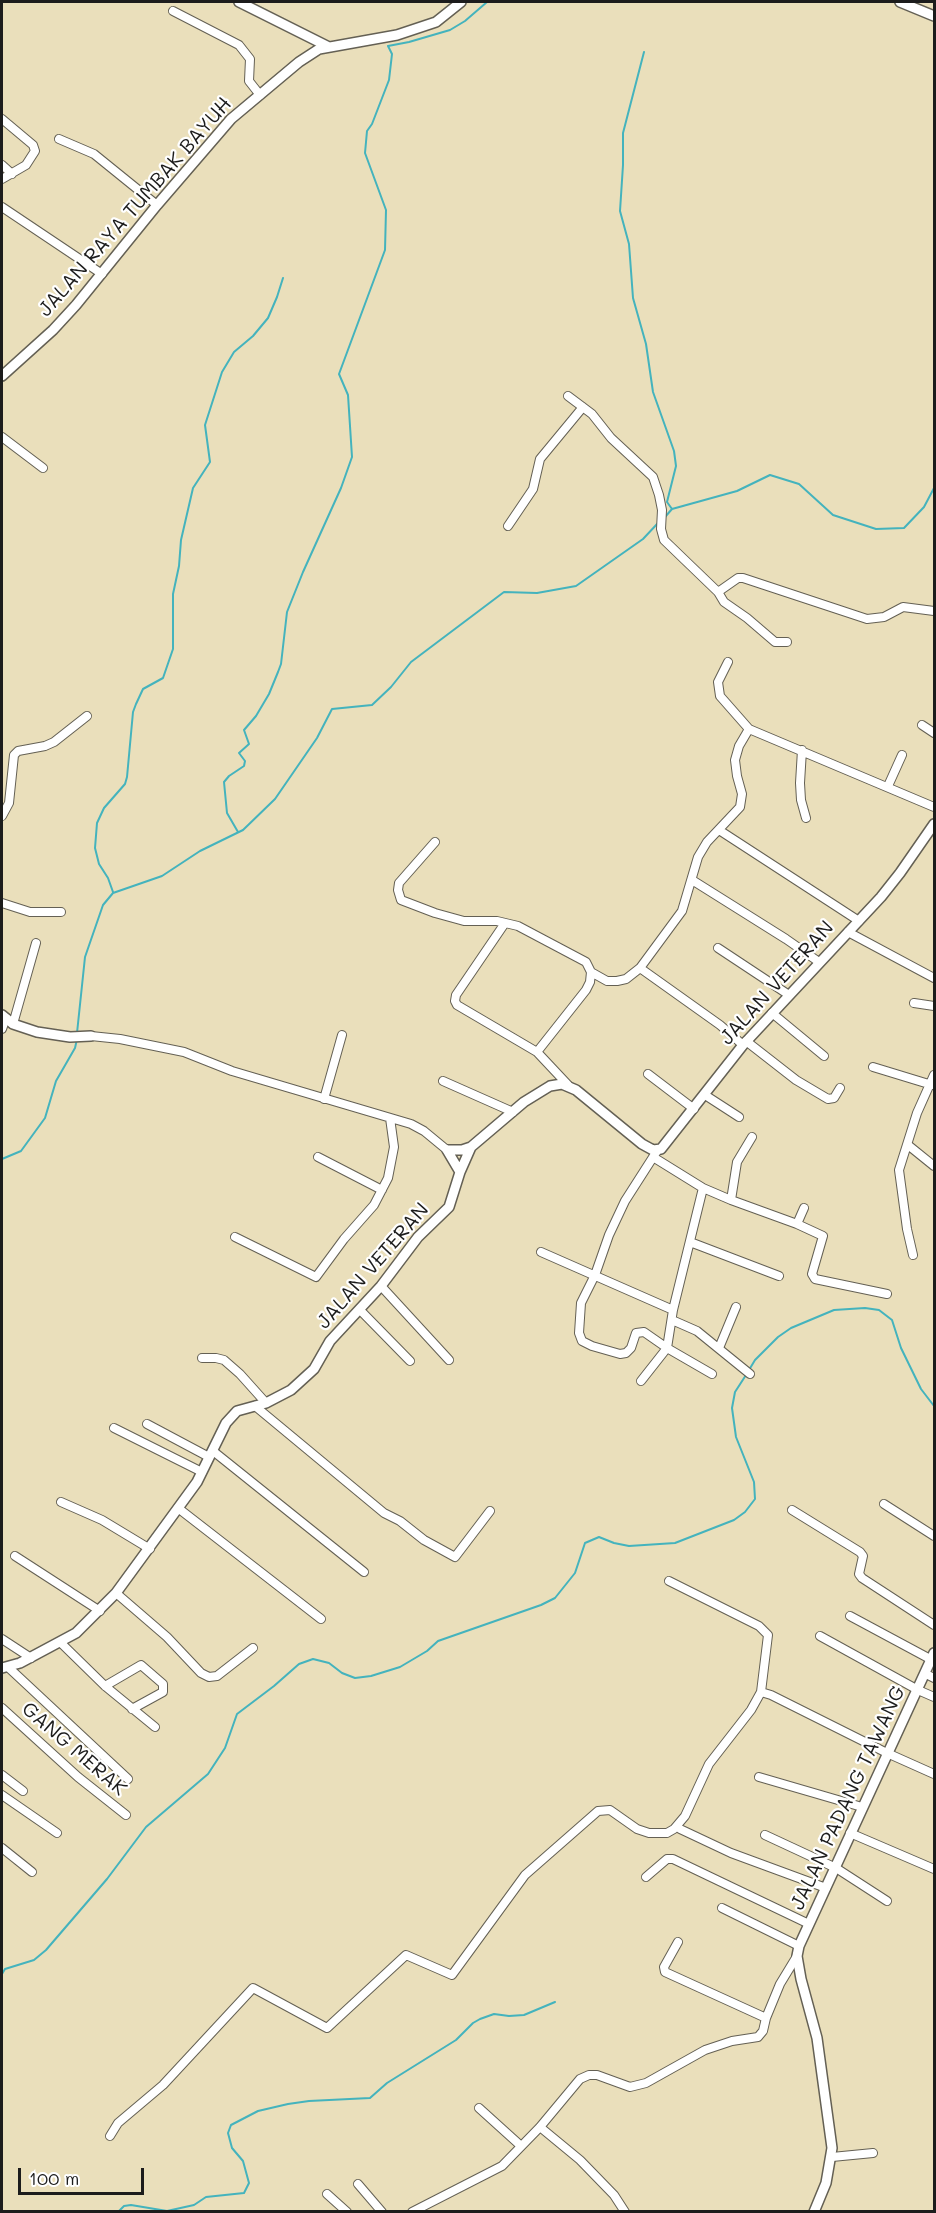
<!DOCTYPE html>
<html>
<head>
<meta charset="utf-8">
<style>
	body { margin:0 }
	#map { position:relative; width:936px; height:2213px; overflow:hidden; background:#eadfbb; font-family:Mali,sans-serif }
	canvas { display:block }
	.frame { position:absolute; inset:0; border:3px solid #1c1c1c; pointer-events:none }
	.scale { position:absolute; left:18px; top:2168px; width:126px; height:27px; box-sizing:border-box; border:3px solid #1c1c1c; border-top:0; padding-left:8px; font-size:18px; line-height:21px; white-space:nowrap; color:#1c1c1c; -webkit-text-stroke:4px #fff; paint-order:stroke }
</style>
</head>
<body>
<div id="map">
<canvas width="936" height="2213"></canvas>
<div class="frame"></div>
<div class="scale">100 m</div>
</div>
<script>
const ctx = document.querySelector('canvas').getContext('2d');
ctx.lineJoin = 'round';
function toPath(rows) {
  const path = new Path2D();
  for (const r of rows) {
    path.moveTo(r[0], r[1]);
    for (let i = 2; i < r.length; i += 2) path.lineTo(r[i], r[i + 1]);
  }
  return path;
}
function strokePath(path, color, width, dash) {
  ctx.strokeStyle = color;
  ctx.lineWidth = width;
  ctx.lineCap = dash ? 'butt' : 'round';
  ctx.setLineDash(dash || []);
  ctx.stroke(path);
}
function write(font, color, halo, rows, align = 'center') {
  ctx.font = font + ' Mali,sans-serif';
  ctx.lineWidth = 4.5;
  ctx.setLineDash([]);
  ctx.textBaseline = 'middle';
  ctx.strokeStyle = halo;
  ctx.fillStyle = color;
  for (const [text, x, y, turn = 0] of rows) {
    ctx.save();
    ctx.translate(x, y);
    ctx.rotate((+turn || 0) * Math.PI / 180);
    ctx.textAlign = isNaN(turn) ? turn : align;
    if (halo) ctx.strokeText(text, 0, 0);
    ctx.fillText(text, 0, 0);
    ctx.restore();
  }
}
const stream = toPath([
	[644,52,623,133,623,165,620,211,629,244,633,298,646,344,653,392,674,451,676,466,667,502,672,509],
	[665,517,672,509,737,491,770,475,799,484,833,515,876,529,904,528,924,507,934,488],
	[238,832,227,813,224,782,229,776,244,766,245,761,239,753,249,744,244,730,256,716,269,694,278,672,281,664,287,612,303,572,341,488,352,457,348,395,339,374,385,250,386,210,365,153,367,131,372,124,389,80,392,54,388,46,409,42,450,30,465,21,487,2],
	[113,892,108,878,99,864,95,848,97,823,104,808,125,784,127,777,133,712,136,704,143,689,163,678,173,649,173,594,179,566,181,540,193,488,210,462,205,425,222,372,234,352,253,336,268,318,277,297,283,278],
	[77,1033,85,957,103,905,113,893,162,876,200,851,243,830,275,799,317,738,332,709,372,705,391,687,411,662,504,592,537,593,576,586,643,539,658,523],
	[2,1159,21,1151,45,1118,56,1081,75,1048,77,1039],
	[749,1370,755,1360,778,1337,791,1328,834,1310,865,1308,879,1310,892,1320,901,1348,921,1389,934,1406],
	[2,1974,5,1969,34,1960,46,1950,107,1879,146,1827,208,1774,225,1748,237,1714,274,1686,299,1664,313,1659,329,1663,342,1673,355,1678,371,1676,400,1667,427,1651,438,1641,541,1605,555,1598,575,1573,585,1543,599,1537,614,1543,629,1546,675,1543,734,1520,745,1512,755,1499,754,1482,736,1437,732,1408,735,1392,746,1375],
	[118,2212,124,2206,131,2205,167,2211,194,2205,206,2197,244,2193,249,2183,243,2161,232,2148,228,2133,231,2125,258,2111,288,2104,309,2101,370,2098,387,2083,456,2040,473,2023,480,2019,494,2014,509,2016,524,2015,555,2002]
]);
const minor = toPath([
	[173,11,239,45,250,59,249,81,260,95],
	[2,119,33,145,35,151,26,165,2,179],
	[59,139,94,154,157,205],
	[2,165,12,174],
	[2,207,102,274],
	[568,396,592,414,611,438,653,477,659,495,662,510,661,529,664,540,718,592,738,578,743,578,867,619,884,617,903,607,934,611],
	[2,437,43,468],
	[508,526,533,489,540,459,583,407],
	[718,592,724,602,747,618,775,642,787,642],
	[728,662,718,682,720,696,749,729],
	[922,725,934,733],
	[802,750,800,783,801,800,806,818],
	[888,786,902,755],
	[2,816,9,803,14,755,18,751,45,746,54,742,87,716],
	[719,830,859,921],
	[435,842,399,883,398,890,401,900,435,913,464,921,497,921,518,926,586,962,591,972,590,982,586,990,537,1052],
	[692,880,786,939,819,962],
	[2,903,30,912,61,912],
	[505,923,456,995,455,1001,457,1005,537,1052,568,1085],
	[848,932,934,978],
	[718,948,789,995],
	[591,972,607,981,617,981,626,979,640,968],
	[914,1003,934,1006],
	[772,1013,824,1056],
	[13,1024,36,943],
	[2,1029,6,1018],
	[91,1036,120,1039,184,1052,232,1071,411,1124,424,1131,447,1150],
	[746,1041,796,1080,828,1099,834,1098,840,1088],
	[743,1045,720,1025,640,968,682,911,698,857,707,842,740,807,742,794,737,776,735,760,739,746,749,729,934,807],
	[873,1067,932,1085],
	[648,1074,694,1109],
	[443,1081,513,1112],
	[705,1095,739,1117],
	[324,1099,342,1035],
	[908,1145,934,1166],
	[657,1151,625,1201,609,1235,595,1275,581,1303,579,1333,582,1341,592,1346,620,1354,626,1353,631,1348,636,1333,644,1332,667,1348,712,1374],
	[318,1157,382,1190],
	[703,1188,731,1200,737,1162,752,1137],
	[731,1200,797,1224,804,1208],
	[797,1224,823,1236,812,1274,815,1279,887,1294],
	[235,1237,316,1277,344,1239,374,1205,388,1178,394,1147,390,1118],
	[690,1242,779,1276],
	[541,1252,673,1310],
	[913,1255,907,1229,899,1170,917,1113,934,1075],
	[381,1286,449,1360],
	[360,1310,410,1361],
	[672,1320,697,1331,750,1374],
	[719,1348,736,1307],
	[202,1358,216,1358,224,1360,240,1374,266,1403],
	[641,1381,667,1348,673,1310,703,1188,653,1157],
	[255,1406,384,1513,400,1521,424,1540,455,1557,490,1511],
	[147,1424,209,1457],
	[114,1428,202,1472],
	[213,1451,364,1572],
	[61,1502,102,1520,150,1549],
	[884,1504,934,1536],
	[178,1508,321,1619],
	[792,1510,860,1552,863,1556,859,1574,862,1578,934,1625],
	[15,1556,100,1611],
	[116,1593,167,1637,201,1673,209,1677,217,1676,253,1648],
	[850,1616,932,1660],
	[820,1636,918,1690,934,1697],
	[2,1639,31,1658],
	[60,1642,105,1686,155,1727],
	[8,1667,128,1779],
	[926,1674,934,1678],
	[105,1686,141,1665,163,1684,163,1692,132,1709],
	[761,1692,771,1695,887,1753,934,1774],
	[2,1708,78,1777,126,1815],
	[2,1775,23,1791],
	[759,1777,862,1807],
	[2,1795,57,1833],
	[680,1829,731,1853,826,1888],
	[850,1833,934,1869],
	[765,1835,836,1868,887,1901],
	[2,1848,32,1872],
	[646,1877,667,1859,673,1859,809,1924],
	[722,1908,799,1946],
	[678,1942,664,1967,665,1972,766,2018],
	[479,2108,521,2146],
	[540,2127,580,2160,614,2195,625,2212],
	[110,2136,118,2123,163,2085,253,1988,327,2028,406,1955,452,1975,525,1875,598,1811,610,1810,637,1829,649,1833,667,1833,674,1829,685,1816,709,1764,751,1710,761,1692,768,1635,759,1626,669,1581],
	[832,2157,873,2153],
	[358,2184,382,2212],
	[327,2194,347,2212],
	[412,2212,502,2166,540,2127,580,2079,589,2075,597,2075,630,2087,646,2083,705,2050,732,2041,758,2037,763,2031,766,2018,780,1984,797,1956]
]);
const tertiary = toPath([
	[239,2,329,47],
	[900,2,934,16],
	[2,376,53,330,76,305,157,205,231,119,299,62,319,49,397,35,436,22,461,2],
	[2,1015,13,1024,37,1032,70,1037,91,1036],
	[447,1150,462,1150,471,1147],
	[447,1150,460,1172],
	[2,1668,20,1663,76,1633,116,1593,197,1482,226,1423,237,1411,266,1403,291,1390,314,1369,330,1341,381,1286,418,1237,449,1207,460,1172,471,1147,524,1102,550,1086,562,1084,576,1090,642,1144,653,1150,661,1149,743,1045,881,897,900,873,934,824],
	[814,2212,826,2183,832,2148,817,2038,801,1979,797,1956,799,1946,934,1653]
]);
const streetNames = [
	["JALAN RAYA TUMBAK BAYUH",135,207,-49],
	["JALAN VETERAN",777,983,-48],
	["JALAN VETERAN",373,1266,-49],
	["GANG MERAK",74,1749,41],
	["JALAN PADANG TAWANG",848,1798,-65]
];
strokePath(stream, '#44b3bd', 2);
strokePath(minor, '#646054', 10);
strokePath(tertiary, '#646054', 12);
strokePath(minor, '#fff', 8);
strokePath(tertiary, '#fff', 9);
write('20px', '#1c1c1c', '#fff', streetNames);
</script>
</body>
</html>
